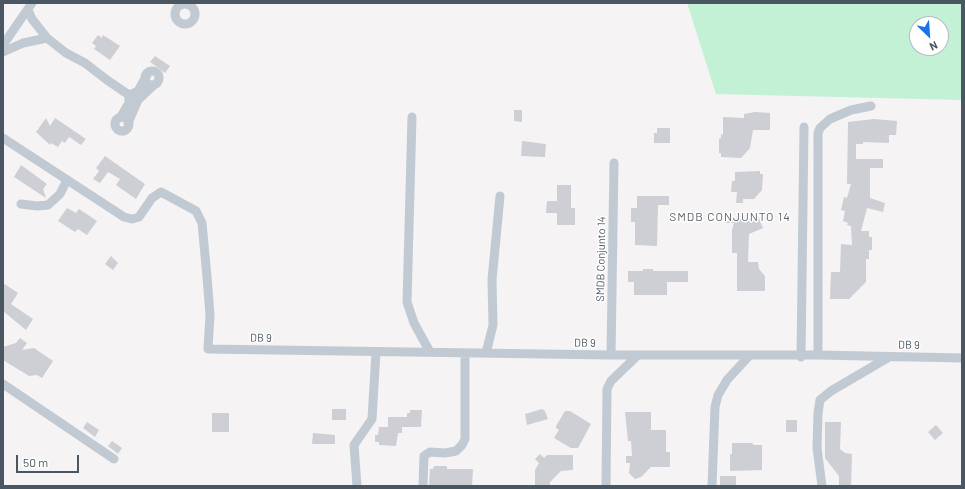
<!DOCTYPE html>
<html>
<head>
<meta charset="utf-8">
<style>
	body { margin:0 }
	#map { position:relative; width:965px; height:489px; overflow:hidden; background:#f5f3f3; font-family:Barlow,sans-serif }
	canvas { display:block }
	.frame { position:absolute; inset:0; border:4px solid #4a5661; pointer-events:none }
	.north { position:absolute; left:909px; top:16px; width:40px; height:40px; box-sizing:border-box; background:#fff; border:1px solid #b7bbc0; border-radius:50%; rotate:155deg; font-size:11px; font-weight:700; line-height:16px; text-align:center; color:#4a5661 }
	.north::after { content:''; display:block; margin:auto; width:14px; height:18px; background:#1a73e8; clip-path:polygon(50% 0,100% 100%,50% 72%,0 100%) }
	.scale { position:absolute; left:16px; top:455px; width:63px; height:18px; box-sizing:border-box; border:2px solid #4a5661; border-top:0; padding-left:5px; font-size:12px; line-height:14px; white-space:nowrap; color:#4a5661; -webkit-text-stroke:3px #fff; paint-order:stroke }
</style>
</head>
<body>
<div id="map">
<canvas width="965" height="489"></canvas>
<div class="frame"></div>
<div class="north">N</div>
<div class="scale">50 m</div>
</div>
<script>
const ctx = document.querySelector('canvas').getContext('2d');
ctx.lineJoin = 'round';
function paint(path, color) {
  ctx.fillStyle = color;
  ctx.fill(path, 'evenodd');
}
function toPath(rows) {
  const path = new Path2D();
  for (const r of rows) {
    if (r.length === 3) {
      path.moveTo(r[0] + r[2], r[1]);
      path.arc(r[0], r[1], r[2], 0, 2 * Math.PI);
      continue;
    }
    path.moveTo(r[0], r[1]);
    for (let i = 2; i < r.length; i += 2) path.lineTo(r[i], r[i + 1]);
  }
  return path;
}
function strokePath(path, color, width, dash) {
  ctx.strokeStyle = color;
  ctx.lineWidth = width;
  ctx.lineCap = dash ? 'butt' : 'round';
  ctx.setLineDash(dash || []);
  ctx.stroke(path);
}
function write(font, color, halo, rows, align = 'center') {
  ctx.font = font + ' Barlow,sans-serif';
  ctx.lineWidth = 3;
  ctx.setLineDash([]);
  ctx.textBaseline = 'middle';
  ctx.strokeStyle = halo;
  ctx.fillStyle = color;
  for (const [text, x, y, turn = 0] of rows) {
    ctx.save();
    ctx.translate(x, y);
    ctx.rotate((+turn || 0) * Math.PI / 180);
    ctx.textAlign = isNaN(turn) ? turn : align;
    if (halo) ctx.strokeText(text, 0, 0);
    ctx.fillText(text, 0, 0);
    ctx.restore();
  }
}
const green = toPath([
	[687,3,962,3,962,100,716,94],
	[917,24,941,24,941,48,917,48]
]);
const building = toPath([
	[98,35,102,38,103,35,120,46,110,60,94,49,96,46,92,43],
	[155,56,170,66,165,73,150,62],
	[514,110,522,110,522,122,514,121],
	[755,112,770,113,770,130,753,130,750,148,741,158,721,157,721,153,719,153,719,139,721,138,721,134,723,135,723,117,744,118,744,114],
	[46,118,50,126,55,118,86,139,81,145,69,137,65,143,62,141,58,147,51,143,50,145,36,132],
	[874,119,897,121,896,135,889,135,889,143,863,142,863,144,856,144,856,159,883,159,883,168,870,168,870,198,885,203,883,212,867,208,861,231,869,231,869,237,872,237,872,250,869,250,869,259,866,259,866,282,849,299,830,299,831,272,840,272,841,244,852,245,851,226,847,225,848,223,843,221,845,211,841,210,844,197,847,198,851,184,847,184,848,122],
	[657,128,670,128,670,143,654,143,654,133,657,133],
	[522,141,546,144,545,157,521,156],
	[105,156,145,184,136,199,116,185,120,179,108,172,100,183,93,179,99,171,96,168],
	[21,165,47,184,43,189,46,198,14,177],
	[760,171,760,174,763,174,762,190,754,199,743,199,743,203,736,203,737,192,731,192,732,181,735,181,735,172],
	[557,185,571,185,571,208,575,208,575,225,557,225,557,213,546,213,547,201,557,201],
	[637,196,669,196,669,205,658,205,657,246,635,245,635,222,631,222,631,208,637,208],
	[67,208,76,213,79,209,97,221,87,235,78,229,75,232,58,221],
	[743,214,746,220,757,214,763,228,749,234,748,262,758,262,759,269,765,276,765,291,737,291,737,253,732,253,732,230,734,223,724,223],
	[111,256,118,263,113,270,105,264],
	[643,269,653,269,653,271,688,271,688,282,667,282,667,295,634,295,634,282,628,282,628,271,643,271],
	[3,283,18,293,11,304,33,319,26,330,3,311],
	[20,338,27,343,22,350,34,348,53,361,42,378,37,375,29,376,3,360,3,347,16,343],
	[332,409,346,409,346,420,332,420],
	[542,409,545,411,548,419,527,425,525,414],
	[410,410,422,410,421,427,402,427,402,433,398,433,396,446,379,445,379,442,375,442,375,435,378,435,379,427,388,427,388,417,407,417,407,413,410,413],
	[565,411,570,411,591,424,578,448,571,448,554,438,559,430,556,428,556,426],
	[625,412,651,412,651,430,666,430,666,452,670,452,670,467,651,467,641,477,635,479,629,473,630,463,626,463,626,456,632,456,631,441,628,441],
	[212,413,229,413,229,432,212,432],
	[786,420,797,420,797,432,786,432],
	[87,422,99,430,95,437,83,428],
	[825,422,841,422,840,449,845,453,852,454,851,486,839,486,839,476,825,458],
	[936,425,943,433,935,440,928,432],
	[313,433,335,435,335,444,312,444],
	[112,441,122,448,118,454,108,446],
	[732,443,752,443,754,445,762,445,762,470,730,471,730,454,732,454],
	[540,454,544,458,547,455,573,455,573,470,561,471,550,482,550,486,535,486,535,470,539,463,535,459],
	[434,466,447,466,447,469,473,469,472,486,429,486,430,469,433,469],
	[720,476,736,476,736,486,720,486]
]);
const minor = toPath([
	[185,14,10],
	[28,10,32,19,47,38],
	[3,45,32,3],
	[3,52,23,43,47,38,66,53,85,63,107,80,129,95,129,103,120,118],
	[152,78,7],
	[129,95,138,91,147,75],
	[412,117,407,302,414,323,430,352],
	[122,124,7],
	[128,123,138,100,155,84],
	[3,138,124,217,132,219,139,217,152,198,161,192,196,211,202,223,207,277,210,315,208,349,611,355,818,355,962,358],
	[21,204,37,206,48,205,60,194,67,180],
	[486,353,493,325,492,280,500,196],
	[611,355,614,163],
	[818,355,818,133,820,128,830,119,851,110,871,106],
	[801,357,804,127],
	[3,384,114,459],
	[357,486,354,445,372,419,376,352],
	[423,486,424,456,430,452,445,453,456,451,462,445,465,439,465,353],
	[606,486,607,389,611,381,638,355],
	[712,486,715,407,718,395,727,380,749,356],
	[822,486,817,448,818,413,820,400,831,391,889,357]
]);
const streetNames = [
	["SMDB Conjunto 14",601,259,-89],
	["DB 9",261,338,1],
	["DB 9",585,343,1],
	["DB 9",909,345,1]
];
const neighbourhoodNames = [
	["SMDB CONJUNTO 14",730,217]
];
paint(green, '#c3f1d5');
paint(building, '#cdcfd5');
strokePath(minor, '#c1cad2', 9);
write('11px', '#4a5661', '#fff', streetNames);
ctx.letterSpacing = '1px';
write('12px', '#5f6368', '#fff', neighbourhoodNames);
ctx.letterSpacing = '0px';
</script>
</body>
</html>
